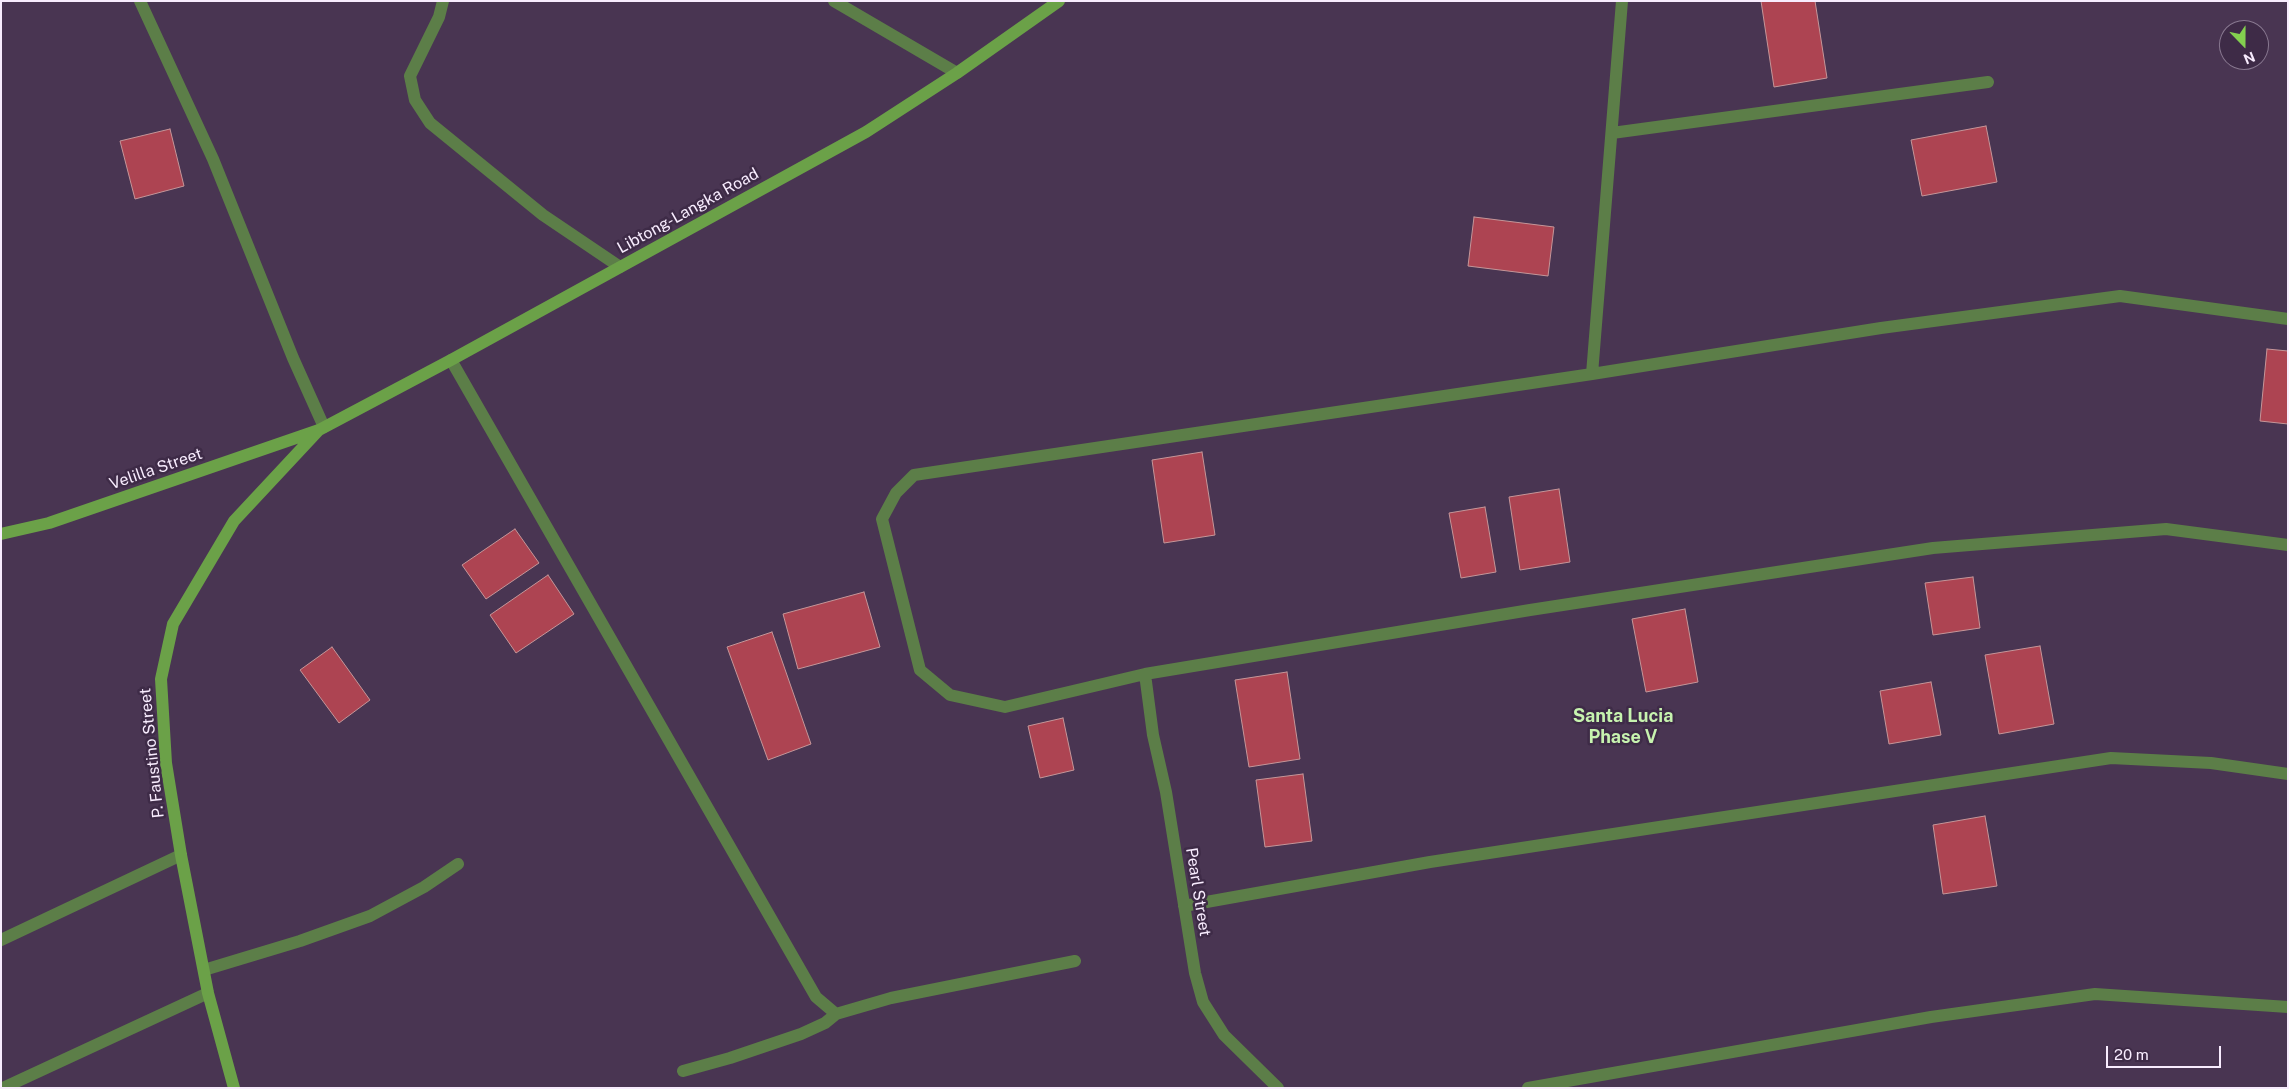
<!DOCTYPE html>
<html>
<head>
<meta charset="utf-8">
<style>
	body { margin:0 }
	#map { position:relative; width:2289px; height:1089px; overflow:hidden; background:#493552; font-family:"Public Sans",sans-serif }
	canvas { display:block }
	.frame { position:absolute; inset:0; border:2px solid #f8ecfe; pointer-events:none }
	.north { position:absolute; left:2219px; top:20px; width:50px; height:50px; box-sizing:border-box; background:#3e2b47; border:1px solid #887890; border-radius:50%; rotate:158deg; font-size:14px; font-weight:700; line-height:20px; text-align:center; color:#f8ecfe }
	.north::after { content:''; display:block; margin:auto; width:18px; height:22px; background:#83d04f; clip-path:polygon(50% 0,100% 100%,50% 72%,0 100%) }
	.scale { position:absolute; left:2106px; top:1046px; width:115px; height:22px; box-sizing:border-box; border:2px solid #f8ecfe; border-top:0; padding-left:6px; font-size:15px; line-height:18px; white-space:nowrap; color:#f8ecfe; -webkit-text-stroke:4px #3e2b47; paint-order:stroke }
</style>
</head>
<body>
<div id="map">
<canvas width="2289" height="1089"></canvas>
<div class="frame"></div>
<div class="north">N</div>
<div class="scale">20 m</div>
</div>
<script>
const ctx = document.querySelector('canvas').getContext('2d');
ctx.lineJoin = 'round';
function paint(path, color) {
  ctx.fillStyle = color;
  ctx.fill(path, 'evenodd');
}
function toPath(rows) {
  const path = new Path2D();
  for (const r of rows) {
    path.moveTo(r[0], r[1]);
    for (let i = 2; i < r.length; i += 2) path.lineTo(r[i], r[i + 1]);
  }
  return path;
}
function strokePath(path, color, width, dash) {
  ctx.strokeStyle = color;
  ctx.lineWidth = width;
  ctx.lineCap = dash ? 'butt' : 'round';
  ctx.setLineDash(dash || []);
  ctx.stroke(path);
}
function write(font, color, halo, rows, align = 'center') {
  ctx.font = font + ' "Public Sans",sans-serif';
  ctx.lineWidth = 5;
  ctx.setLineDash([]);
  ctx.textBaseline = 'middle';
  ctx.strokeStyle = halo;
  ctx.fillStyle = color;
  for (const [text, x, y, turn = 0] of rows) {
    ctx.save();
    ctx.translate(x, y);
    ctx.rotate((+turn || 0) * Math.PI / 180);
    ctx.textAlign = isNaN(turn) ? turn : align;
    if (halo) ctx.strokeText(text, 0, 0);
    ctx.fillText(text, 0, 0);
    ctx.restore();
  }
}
const building = toPath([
	[1761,1,1815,1,1827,78,1774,87,1761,1],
	[1986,126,1997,182,1922,196,1911,140,1986,126],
	[170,129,184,186,135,199,120,141,170,129],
	[1474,217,1554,227,1548,276,1468,266,1474,217],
	[2267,349,2288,351,2288,424,2260,421,2267,349],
	[1202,452,1215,535,1164,543,1152,460,1202,452],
	[1559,489,1570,562,1520,570,1509,497,1559,489],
	[1485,507,1496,572,1461,578,1449,513,1485,507],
	[515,529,539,563,486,599,462,565,515,529],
	[548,575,574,614,516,653,490,615,548,575],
	[1973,577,1980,628,1933,635,1925,583,1973,577],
	[864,592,880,647,798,669,783,614,864,592],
	[1685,609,1698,682,1646,692,1632,619,1685,609],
	[772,632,811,744,768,760,727,647,772,632],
	[2040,646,2054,724,1999,734,1985,655,2040,646],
	[332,647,370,700,339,723,300,670,332,647],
	[1287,672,1300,759,1249,767,1235,680,1287,672],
	[1931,682,1941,735,1889,744,1880,691,1931,682],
	[1063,718,1074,770,1040,778,1028,726,1063,718],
	[1303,774,1312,841,1265,847,1256,780,1303,774],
	[1985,816,1997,886,1943,894,1933,825,1985,816]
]);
const service = toPath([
	[834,1,957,73],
	[3,1088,208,993]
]);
const minor = toPath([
	[140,1,213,159,293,358,324,427],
	[443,1,439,17,410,76,415,100,430,123,543,215,620,267],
	[1612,133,1988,82],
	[2288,319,2120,296,1881,328,1592,374,914,475,896,493,882,519,920,670,950,695,1005,707,1145,674,1530,610,1933,548,2166,529,2288,545],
	[451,360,816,997,836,1014,891,998,1075,961],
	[1592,374,1622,1],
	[1145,674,1153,735,1166,792,1195,973,1203,1002,1224,1035,1278,1088],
	[1184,906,1430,862,2111,758,2211,763,2288,774],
	[1,940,181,855],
	[204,970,300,941,370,916,424,887,458,864],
	[683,1071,730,1058,801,1034,825,1023,836,1014],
	[1528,1088,1931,1017,2095,994,2288,1007]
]);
const secondary = toPath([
	[1,534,49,523,319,430,451,360,866,132,957,73,1059,1],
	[234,1088,208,993,181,855,166,763,161,679,173,624,234,521,318,431]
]);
const streetNames = [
	["Libtong-Langka Road",688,211,-29],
	["Velilla Street",156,469,-19],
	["P. Faustino Street",152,753,-96],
	["Pearl Street",1198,892,81]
];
const neighbourhoodNames = [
	["Santa Lucia",1623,716],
	["Phase V",1623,737]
];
paint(building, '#ad4452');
strokePath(building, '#c59699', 1);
strokePath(service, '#5c7e48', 12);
strokePath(minor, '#5c7e48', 12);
strokePath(secondary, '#6ba148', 12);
write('16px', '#f8ecfe', '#3e2b47', streetNames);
write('bold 18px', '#c7f3af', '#3e2b47', neighbourhoodNames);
</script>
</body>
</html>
